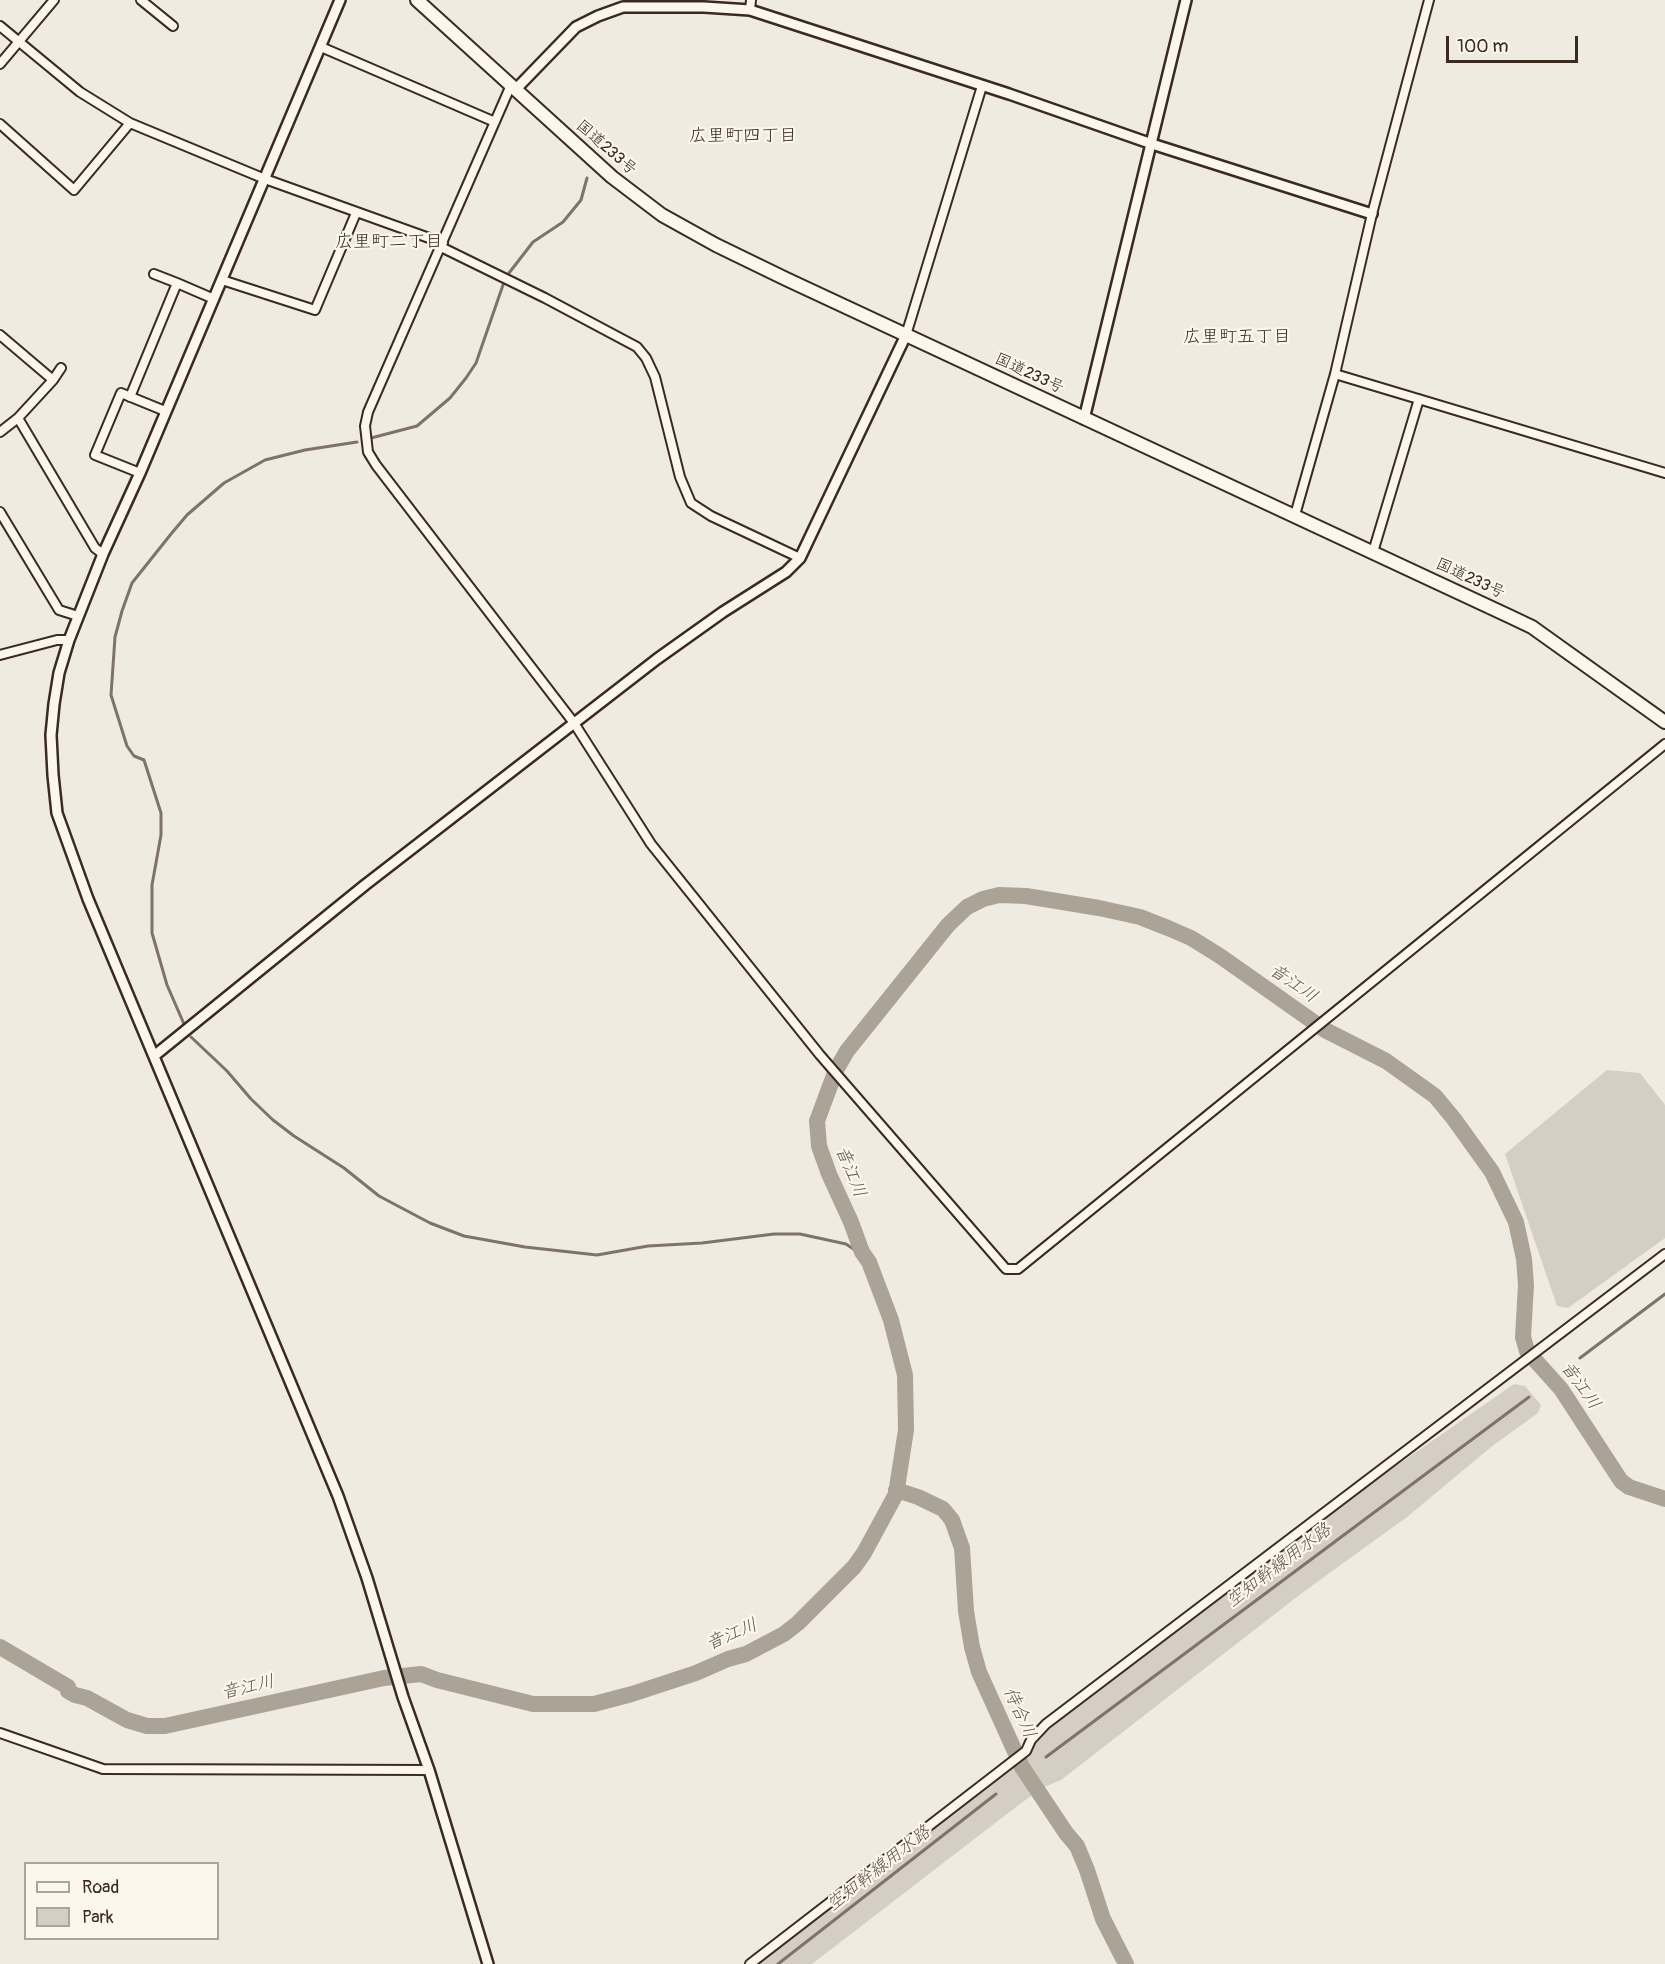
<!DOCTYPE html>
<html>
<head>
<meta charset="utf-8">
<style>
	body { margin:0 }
	#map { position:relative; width:1665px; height:1964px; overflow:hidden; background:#f0ebe0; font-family:Pangolin,sans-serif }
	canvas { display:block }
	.legend { position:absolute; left:24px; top:1862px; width:195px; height:78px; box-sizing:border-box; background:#fbf7ec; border:2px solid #aea59a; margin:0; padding:8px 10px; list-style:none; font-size:18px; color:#3b2a1e }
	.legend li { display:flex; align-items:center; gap:12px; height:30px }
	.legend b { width:30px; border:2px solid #aea59a }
	.scale { position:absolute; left:1446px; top:36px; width:132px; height:27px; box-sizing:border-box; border:3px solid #3b2a1e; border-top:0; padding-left:8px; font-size:18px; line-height:21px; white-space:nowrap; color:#3b2a1e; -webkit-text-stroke:4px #fbf7ec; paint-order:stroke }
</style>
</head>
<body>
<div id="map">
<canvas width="1665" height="1964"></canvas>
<ul class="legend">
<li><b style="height:8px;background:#fbf7ec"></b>Road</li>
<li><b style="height:16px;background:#d5cec3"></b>Park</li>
</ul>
<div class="scale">100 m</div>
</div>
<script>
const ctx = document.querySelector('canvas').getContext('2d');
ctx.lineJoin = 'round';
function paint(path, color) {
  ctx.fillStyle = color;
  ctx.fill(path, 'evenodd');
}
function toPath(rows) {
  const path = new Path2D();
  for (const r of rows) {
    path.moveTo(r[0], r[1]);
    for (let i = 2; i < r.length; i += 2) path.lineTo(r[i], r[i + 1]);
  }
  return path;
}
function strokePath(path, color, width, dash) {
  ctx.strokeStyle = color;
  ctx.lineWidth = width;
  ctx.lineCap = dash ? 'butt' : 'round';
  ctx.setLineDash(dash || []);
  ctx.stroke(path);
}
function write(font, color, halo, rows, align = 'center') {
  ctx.font = font + ' Pangolin,"Klee One",sans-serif';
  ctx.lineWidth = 4.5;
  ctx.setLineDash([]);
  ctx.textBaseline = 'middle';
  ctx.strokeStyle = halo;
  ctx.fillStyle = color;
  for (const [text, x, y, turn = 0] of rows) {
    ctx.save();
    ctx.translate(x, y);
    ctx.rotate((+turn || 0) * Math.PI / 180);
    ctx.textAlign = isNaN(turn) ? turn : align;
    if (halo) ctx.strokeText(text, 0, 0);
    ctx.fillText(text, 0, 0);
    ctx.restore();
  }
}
const green = toPath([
	[1607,1070,1640,1073,1665,1105,1665,1238,1568,1308,1557,1306,1505,1154],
	[1514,1384,1525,1386,1541,1405,1538,1413,1491,1447,1407,1517,1302,1593,1061,1780,1042,1788,1016,1807,812,1964,750,1964,1026,1751,1031,1740,1258,1562]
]);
const stream = toPath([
	[509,273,533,242,563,222,581,200,587,178],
	[371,438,417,426,450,398,466,378,476,363,503,285],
	[184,1024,167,985,152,933,152,885,161,835,161,813,144,760,134,756,127,746,111,695,115,637,122,611,132,583,171,534,187,515,224,483,265,460,305,450,357,442],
	[191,1037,227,1071,251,1099,273,1120,294,1136,344,1168,379,1196,430,1223,464,1236,525,1247,597,1255,648,1246,702,1243,774,1234,800,1234,846,1244,855,1250,862,1252],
	[1580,1358,1665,1294],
	[1046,1757,1529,1397],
	[778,1964,996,1794]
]);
const river = toPath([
	[896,1490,918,1497,943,1509,952,1520,962,1548,966,1611,972,1647,979,1672,1022,1767,1066,1833,1077,1846,1087,1870,1103,1919,1126,1964],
	[0,1647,68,1687,68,1691,75,1695,87,1698,127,1720,147,1726,165,1726,384,1678,421,1674,437,1680,533,1704,594,1704,632,1694,696,1673,728,1659,746,1654,784,1634,798,1623,854,1567,864,1553,896,1494,906,1430,905,1375,891,1320,869,1262,862,1252,851,1222,829,1174,819,1146,817,1121,836,1070,847,1051,948,925,967,907,983,899,999,895,1026,896,1099,908,1140,917,1168,928,1191,938,1220,956,1325,1030,1386,1061,1435,1096,1454,1119,1492,1172,1516,1222,1524,1259,1526,1285,1523,1337,1527,1351,1561,1389,1621,1481,1629,1487,1665,1499]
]);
const minor = toPath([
	[141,0,173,26],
	[750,10,751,0],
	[0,26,80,92,130,123,265,179,443,243],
	[321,47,495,122],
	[0,64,54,0],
	[511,85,368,412,365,426,368,452,376,465,574,723,651,844,820,1055,1006,1269,1018,1269,1665,744],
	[0,124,74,190,130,123],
	[441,247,545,298,637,347,646,358,655,377,680,477,691,503,711,516,800,558],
	[154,274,177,283],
	[222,280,315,310,356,213],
	[0,335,53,380],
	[906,335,982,86],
	[1335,374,1665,473],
	[130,397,177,283,214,299],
	[18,418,95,548,103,554],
	[0,432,18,418,53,380,61,368],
	[140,473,95,455,121,393,165,411],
	[0,512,59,610,78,616],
	[1295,515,1335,374,1372,214,1429,0],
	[1373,552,1419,399],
	[0,655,57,640,69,640],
	[0,1733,103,1769,429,1770],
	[750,1964,1026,1751,1031,1740,1046,1724,1665,1254]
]);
const tertiary = toPath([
	[340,0,140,473,103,554,69,640,59,673,54,704,51,735,53,775,57,813,88,899,338,1496,367,1578,403,1697,429,1770,488,1964],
	[516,89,576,27,598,16,623,7,704,7,750,10,1009,94,1152,144,1372,214],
	[1084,419,1186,0],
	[154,1056,365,885,657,659,723,612,786,572,800,558,906,335]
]);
const trunk = toPath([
	[417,0,612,177,662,215,716,245,786,279,1511,617,1532,627,1665,722]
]);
const streetNames = [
	["国道233号",606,148,41],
	["国道233号",1029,374,25],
	["国道233号",1470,579,25]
];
const neighbourhoodNames = [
	["広里町四丁目",743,136],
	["広里町二丁目",389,242],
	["広里町五丁目",1237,337]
];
const waterNames = [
	["音江川",1293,984,35],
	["音江川",850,1172,68],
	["音江川",1580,1386,54],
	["空知幹線用水路",1279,1566,-37],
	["音江川",732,1635,-23],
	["音江川",248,1688,-13],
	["侍合川",1019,1713,66],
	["空知幹線用水路",879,1869,-38]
];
paint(green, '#d5cec3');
strokePath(stream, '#7f7367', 3);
strokePath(river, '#aca397', 16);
strokePath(minor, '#3b2a1e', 12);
strokePath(tertiary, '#3b2a1e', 14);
strokePath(trunk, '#3b2a1e', 16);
strokePath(minor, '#fbf7ec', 8);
strokePath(tertiary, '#fbf7ec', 9);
strokePath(trunk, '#fbf7ec', 12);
write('16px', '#3b2a1e', '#fbf7ec', streetNames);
write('18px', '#3b2a1e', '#fbf7ec', neighbourhoodNames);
write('italic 18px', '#635448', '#fbf7ec', waterNames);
</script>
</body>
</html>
